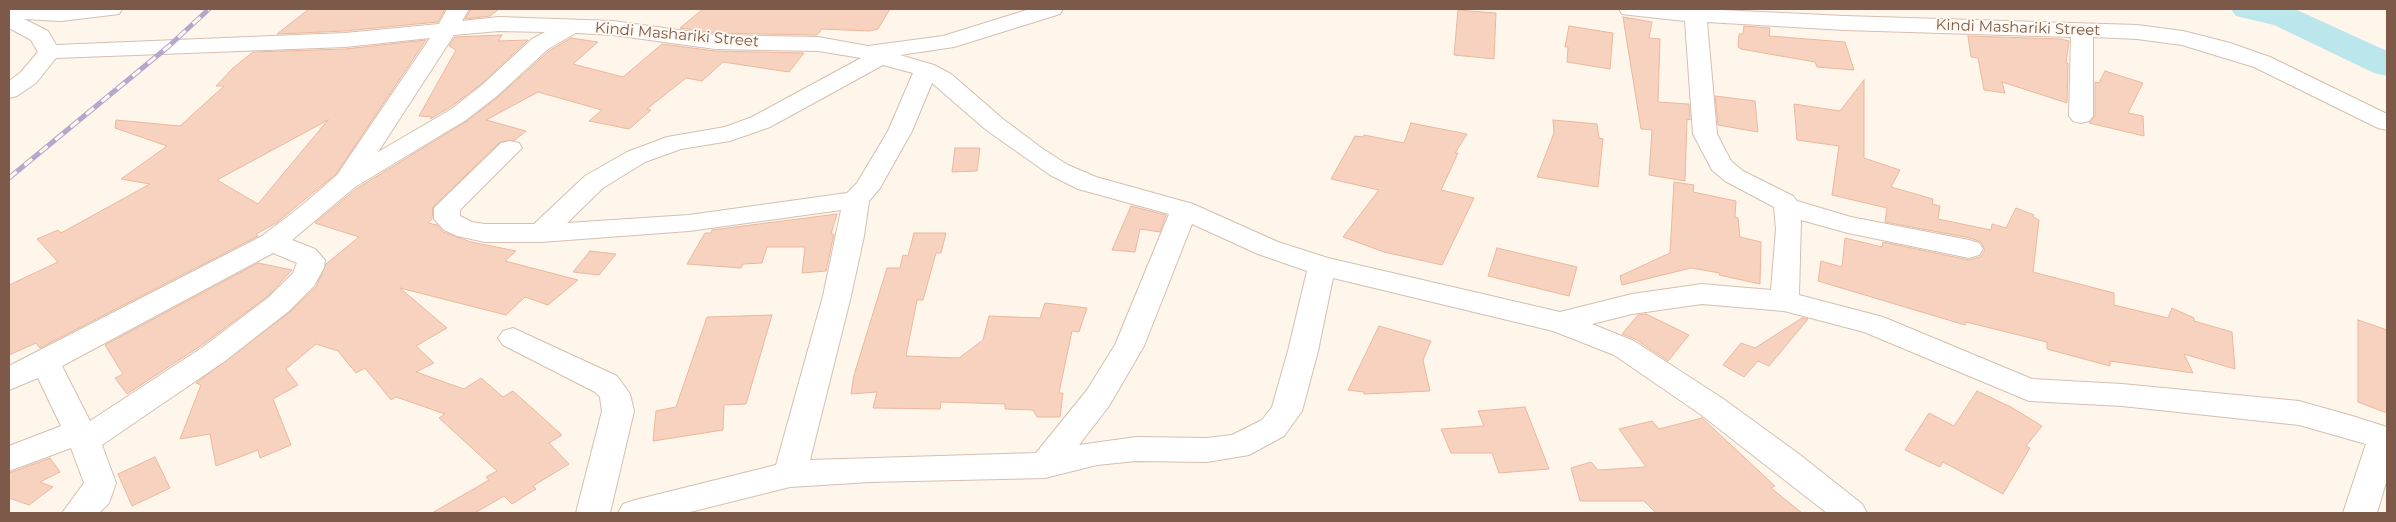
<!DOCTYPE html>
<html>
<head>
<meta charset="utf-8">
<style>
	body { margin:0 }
	#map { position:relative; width:2396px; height:522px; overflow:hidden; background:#fef6ea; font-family:Montserrat,sans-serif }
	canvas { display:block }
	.frame { position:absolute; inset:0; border:10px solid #7d5949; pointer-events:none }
</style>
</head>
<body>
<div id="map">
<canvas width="2396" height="522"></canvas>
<div class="frame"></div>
</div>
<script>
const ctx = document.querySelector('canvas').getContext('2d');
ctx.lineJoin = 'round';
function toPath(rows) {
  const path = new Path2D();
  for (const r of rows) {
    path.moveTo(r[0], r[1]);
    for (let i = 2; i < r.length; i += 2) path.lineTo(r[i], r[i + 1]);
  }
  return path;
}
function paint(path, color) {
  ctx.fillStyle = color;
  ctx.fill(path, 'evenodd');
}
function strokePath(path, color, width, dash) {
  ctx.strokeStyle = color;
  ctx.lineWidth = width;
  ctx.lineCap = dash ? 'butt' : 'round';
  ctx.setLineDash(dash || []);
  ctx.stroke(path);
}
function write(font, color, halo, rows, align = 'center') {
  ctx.font = font + ' Montserrat,sans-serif';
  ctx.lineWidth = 4;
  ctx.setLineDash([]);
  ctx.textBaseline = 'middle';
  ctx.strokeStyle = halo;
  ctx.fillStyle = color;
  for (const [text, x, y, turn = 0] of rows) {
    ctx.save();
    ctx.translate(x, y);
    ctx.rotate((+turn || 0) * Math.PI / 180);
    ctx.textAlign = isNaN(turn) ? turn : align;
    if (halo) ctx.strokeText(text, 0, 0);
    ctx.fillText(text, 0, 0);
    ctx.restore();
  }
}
const river = toPath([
	[2231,9,2297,10,2387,51,2387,76,2374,73,2274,25,2236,16,2231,9]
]);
const building = toPath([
	[309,9,445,9,438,22,345,31,277,34,309,9],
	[471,9,499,9,490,16,465,19,471,9],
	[703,9,890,9,878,29,870,31,822,29,817,35,715,33,680,28,703,9],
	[1458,10,1496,13,1494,59,1454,55,1458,10],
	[1623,17,1652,22,1649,38,1660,39,1658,102,1689,104,1690,120,1687,119,1685,181,1649,175,1652,130,1641,129,1623,17],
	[1569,26,1613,33,1610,69,1567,62,1568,47,1565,47,1569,26],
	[1744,26,1770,28,1769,36,1845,42,1854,70,1817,67,1815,62,1741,49,1738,47,1739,34,1743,34,1744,26],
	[502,35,498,41,528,40,480,85,449,108,430,119,432,117,419,116,456,50,449,46,455,37,502,35],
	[1968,36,2061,39,2069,41,2066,63,2068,63,2067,103,2002,82,2005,93,1984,90,1978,58,1971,57,1968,36],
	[571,38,598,42,573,64,623,77,662,44,715,51,804,53,789,72,723,62,702,81,686,78,647,109,651,110,629,129,589,121,602,110,538,92,486,120,526,131,515,140,500,142,433,207,432,219,428,223,437,225,443,232,471,242,516,251,505,261,578,280,548,305,525,297,506,315,400,288,447,328,416,346,434,363,416,372,464,389,481,378,503,397,513,391,562,435,549,443,569,464,533,486,536,489,512,504,504,496,475,513,432,513,489,480,486,477,497,471,439,418,445,414,396,397,391,400,365,368,356,373,338,351,316,344,286,369,298,385,273,399,291,445,260,458,258,450,216,466,210,434,180,439,201,385,196,383,290,312,316,287,326,264,359,237,315,223,356,189,467,121,498,97,549,51,571,38],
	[426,40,336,174,276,223,256,234,258,236,40,348,36,343,9,355,9,285,58,262,37,239,58,230,61,233,150,184,121,179,167,146,115,128,116,120,180,126,224,86,216,86,233,68,253,52,345,49,426,40],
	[328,120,258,204,217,180,328,120],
	[2105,71,2143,83,2128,113,2143,116,2144,136,2089,123,2095,116,2095,82,2099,83,2105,71],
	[1864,80,1864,158,1900,170,1891,187,1933,199,1932,204,1940,206,1938,219,1991,230,1992,224,2006,228,2016,208,2034,215,2033,217,2039,220,2033,272,2114,293,2114,305,2168,318,2172,308,2194,318,2194,321,2232,332,2235,369,2184,354,2193,373,2110,361,2110,366,2047,349,2047,342,1966,322,1965,325,1818,281,1821,261,1842,267,1845,238,1882,247,1883,242,1969,260,1980,257,1985,250,1981,242,1970,238,1885,222,1887,208,1832,195,1839,146,1797,140,1794,104,1840,111,1864,80],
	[1715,96,1755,101,1758,132,1718,125,1715,96],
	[1553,120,1597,124,1599,138,1603,139,1598,187,1537,177,1554,133,1553,120],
	[1411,123,1467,134,1455,153,1458,153,1441,190,1474,198,1442,265,1384,252,1343,237,1379,190,1331,179,1355,136,1363,137,1364,135,1404,143,1411,123],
	[955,148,980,148,977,171,952,172,955,148],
	[1674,182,1694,185,1693,192,1736,201,1735,217,1738,218,1740,237,1761,242,1760,284,1719,275,1720,273,1691,268,1622,285,1620,276,1670,253,1674,182],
	[1131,206,1166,215,1160,232,1140,229,1135,252,1112,250,1131,206],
	[837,214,831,234,834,234,826,271,802,273,805,247,767,247,762,263,743,264,741,268,687,264,705,233,711,233,712,230,837,214],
	[914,233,946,233,941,253,936,253,923,300,917,300,906,356,959,358,983,340,989,316,1040,318,1045,303,1087,308,1079,332,1072,331,1059,393,1063,393,1060,417,1037,417,1033,410,1005,409,1005,404,941,402,940,409,873,408,877,392,851,394,854,375,887,268,900,268,903,255,908,256,914,233],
	[1497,248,1577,267,1569,296,1488,276,1497,248],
	[590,251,616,254,599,275,573,272,590,251],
	[258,263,292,270,268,296,202,345,127,394,115,378,123,374,105,345,258,263],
	[1646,314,1689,335,1668,361,1635,339,1622,334,1638,315,1646,314],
	[772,315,746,404,724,405,723,430,653,441,656,411,676,407,707,317,772,315],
	[1802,318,1808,319,1769,366,1758,361,1744,377,1723,365,1741,343,1755,348,1802,318],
	[2358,320,2387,330,2387,413,2358,402,2358,320],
	[1379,326,1431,341,1423,360,1430,391,1364,394,1364,392,1348,390,1379,326],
	[1977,391,2011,407,2042,426,2026,446,2030,448,2003,494,1943,462,1940,467,1905,450,1929,413,1954,426,1977,391],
	[1525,407,1549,469,1499,473,1492,453,1451,453,1441,429,1484,426,1478,411,1525,407],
	[1702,418,1775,486,1771,488,1802,513,1656,513,1644,501,1580,501,1571,468,1591,462,1598,470,1646,467,1619,429,1652,421,1659,429,1702,418],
	[155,457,170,488,132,506,118,474,155,457],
	[50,458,60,472,40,482,53,487,29,505,9,498,9,473,50,458]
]);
const minor = toPath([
	[9,9,122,9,119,14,111,15,61,21,24,19,48,31,56,45,345,33,439,24,447,9,469,9,462,21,499,17,613,21,715,35,818,37,868,46,943,36,1030,9,1063,9,1060,14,954,47,900,55,934,65,951,74,1003,119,1043,149,1068,165,1096,177,1193,204,1278,242,1328,258,1560,312,1632,294,1702,284,1771,290,1776,229,1774,207,1725,181,1712,170,1693,134,1685,21,1630,15,1622,14,1619,9,1700,9,1844,16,2137,25,2183,31,2230,43,2270,57,2387,114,2387,130,2378,128,2254,67,2182,45,2137,39,2093,37,2093,116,2089,121,2081,123,2073,121,2069,116,2071,37,1844,30,1707,22,1717,134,1731,161,1743,171,1793,196,1797,201,1851,217,1969,240,1979,243,1983,249,1979,255,1969,258,1848,233,1801,220,1799,295,1883,317,2032,379,2122,384,2299,401,2349,415,2387,427,2387,479,2377,513,2343,513,2366,444,2299,425,2122,406,2029,401,1864,332,1784,311,1702,304,1632,314,1592,324,1634,341,1722,398,1799,454,1862,504,1867,513,1827,513,1700,414,1614,355,1553,331,1333,278,1318,351,1302,411,1284,436,1249,455,1207,462,1136,461,1097,465,1045,478,870,482,790,487,686,513,618,513,623,504,635,500,776,465,823,296,841,210,689,231,541,242,485,242,457,236,444,230,434,219,434,208,501,143,510,141,519,143,522,148,460,210,460,216,472,222,485,224,534,224,585,176,627,152,667,137,725,127,752,117,861,58,818,51,715,49,613,35,576,33,548,49,497,96,466,120,355,187,292,240,315,249,325,260,324,268,314,286,289,311,225,361,102,445,116,483,109,503,99,513,62,513,84,483,71,448,9,471,9,446,61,426,38,378,9,390,9,366,262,236,300,207,337,175,430,38,345,47,56,58,36,83,17,96,9,98,9,81,20,73,38,52,31,40,9,28,9,9],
	[499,31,545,32,532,39,481,86,450,110,378,152,454,35,499,31],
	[883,65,913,73,888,131,857,183,847,193,689,215,567,223,603,188,645,162,681,149,730,141,770,127,883,65],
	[932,83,985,129,1050,175,1078,189,1169,214,1115,345,1087,390,1036,453,810,460,851,296,864,236,869,201,880,188,912,131,932,83],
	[1192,224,1258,254,1307,271,1288,351,1272,407,1262,420,1232,435,1207,438,1136,437,1079,445,1109,406,1144,346,1192,224],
	[273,253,297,263,293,273,269,297,203,347,90,421,62,366,273,253],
	[513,328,617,376,630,394,634,411,610,513,576,513,602,411,600,397,595,392,503,345,498,338,503,331,513,328]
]);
const rail = toPath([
	[9,178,169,46,209,9]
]);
const streetNames = [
	["Kindi Mashariki Street",2018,28,2],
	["Kindi Mashariki Street",677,35,5]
];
paint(river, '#bbe6eb');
paint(building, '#f7d2be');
strokePath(building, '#ecb79d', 1);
strokePath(minor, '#d5bfb0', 2);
paint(minor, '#fff');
strokePath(rail, '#b8a5cc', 5);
strokePath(rail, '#fff9f2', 3, [10]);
write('15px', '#7d5949', '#fff9f2', streetNames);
</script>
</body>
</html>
